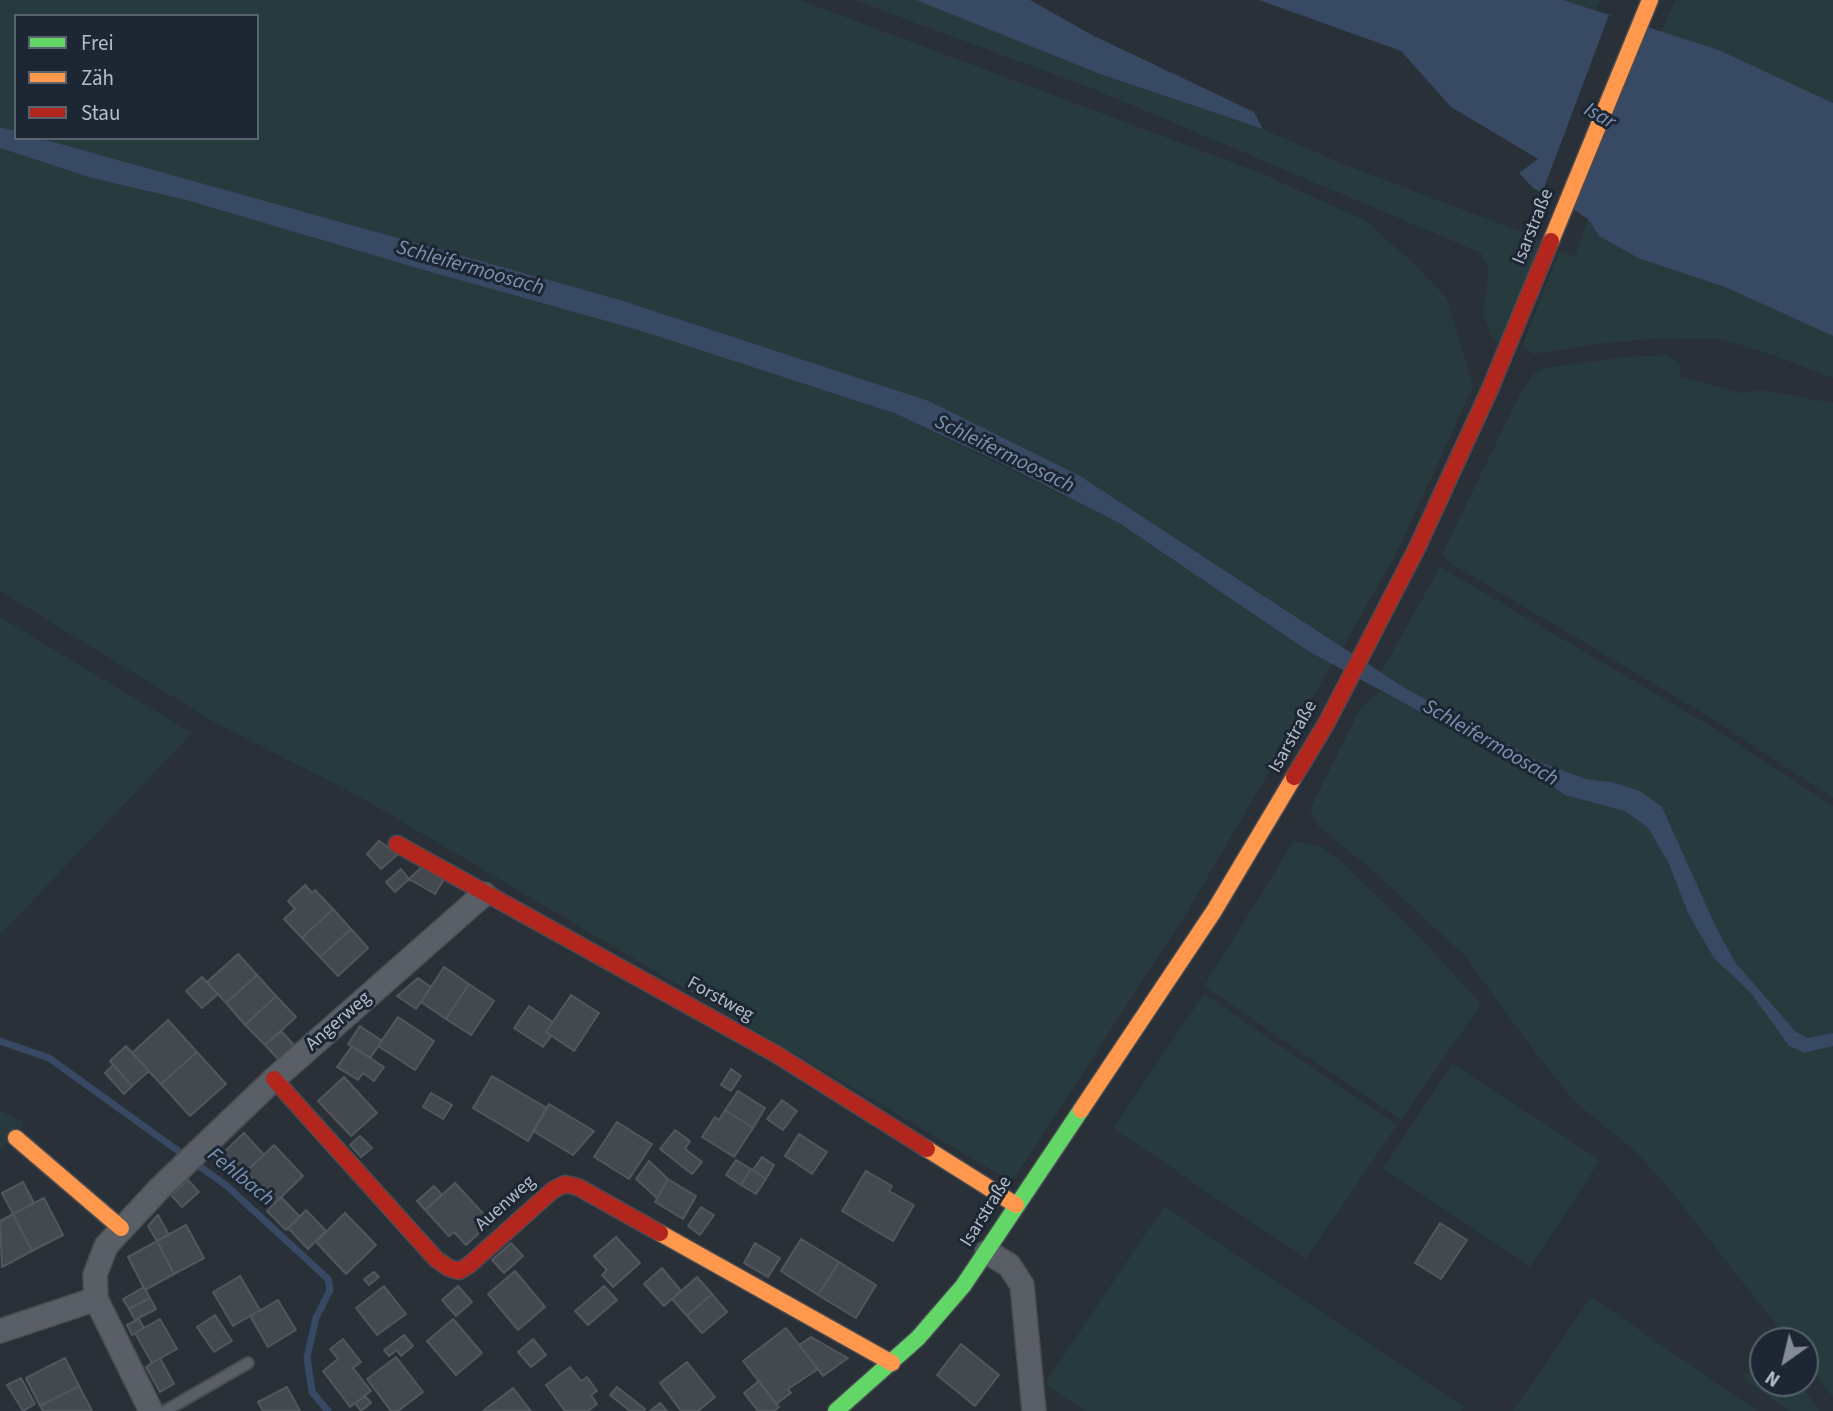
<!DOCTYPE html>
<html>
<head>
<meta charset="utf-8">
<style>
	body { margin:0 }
	#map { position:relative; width:1833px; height:1411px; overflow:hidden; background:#2a3038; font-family:"Source Sans 3",sans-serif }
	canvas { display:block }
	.legend { position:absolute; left:14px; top:14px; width:245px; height:126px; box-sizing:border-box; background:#1d2633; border:2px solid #59626f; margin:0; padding:9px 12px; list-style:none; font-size:21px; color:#b4bcc9 }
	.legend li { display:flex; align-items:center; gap:14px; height:35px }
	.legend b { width:35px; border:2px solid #59626f }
	.north { position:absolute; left:1749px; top:1327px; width:70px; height:70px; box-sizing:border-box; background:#1d2633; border:2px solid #59626f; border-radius:50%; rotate:214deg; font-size:19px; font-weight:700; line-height:28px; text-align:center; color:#b4bcc9 }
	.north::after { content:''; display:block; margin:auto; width:24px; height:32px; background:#848b96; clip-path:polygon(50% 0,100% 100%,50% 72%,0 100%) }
</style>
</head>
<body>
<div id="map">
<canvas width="1833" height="1411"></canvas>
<ul class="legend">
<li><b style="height:9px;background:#63d668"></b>Frei</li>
<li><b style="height:9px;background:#ff974d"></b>Zäh</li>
<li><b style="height:9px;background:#b3261e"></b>Stau</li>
</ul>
<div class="north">N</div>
</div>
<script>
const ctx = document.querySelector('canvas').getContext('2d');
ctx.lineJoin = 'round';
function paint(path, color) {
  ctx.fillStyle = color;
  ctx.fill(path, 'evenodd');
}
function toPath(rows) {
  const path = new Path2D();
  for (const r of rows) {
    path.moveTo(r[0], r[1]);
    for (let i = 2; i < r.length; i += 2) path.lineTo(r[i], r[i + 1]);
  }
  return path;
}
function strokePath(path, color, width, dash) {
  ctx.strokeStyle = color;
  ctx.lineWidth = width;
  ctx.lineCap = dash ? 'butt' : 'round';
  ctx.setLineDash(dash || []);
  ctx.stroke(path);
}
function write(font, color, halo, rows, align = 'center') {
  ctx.font = font + ' "Source Sans 3",sans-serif';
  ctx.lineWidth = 6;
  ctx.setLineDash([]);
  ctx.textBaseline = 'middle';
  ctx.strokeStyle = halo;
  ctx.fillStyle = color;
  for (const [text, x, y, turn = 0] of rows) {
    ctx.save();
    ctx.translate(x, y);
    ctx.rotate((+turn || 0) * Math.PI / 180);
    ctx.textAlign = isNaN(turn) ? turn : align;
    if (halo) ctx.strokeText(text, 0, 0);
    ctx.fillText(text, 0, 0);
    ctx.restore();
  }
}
const green = toPath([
	[0,0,800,0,1261,173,1366,221,1409,259,1447,298,1473,387,1396,554,1343,647,1080,476,929,401,617,299,39,138,257,138,257,16,16,16,16,131,0,127],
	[854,0,916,0,1100,74,1263,129,1343,164,1532,236,1542,242,1501,343,1491,336,1483,315,1489,269,1481,253,1096,90],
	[1563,0,1600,0,1595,10],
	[1675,0,1833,0,1833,103,1719,50,1661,32],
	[0,148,92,178,186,200,427,271,635,329,894,413,1119,523,1308,651,1332,664,1189,909,1012,1182,362,798,214,722,0,591],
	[1588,219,1599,236,1638,258,1725,287,1833,336,1833,378,1770,354,1719,339,1660,338,1596,344,1534,354,1528,351,1523,344,1559,251,1575,256],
	[1668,355,1681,366,1679,376,1740,393,1760,390,1833,403,1833,798,1715,720,1452,564,1442,554,1521,392,1533,374,1545,368,1625,357],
	[1440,567,1712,727,1833,806,1833,1033,1807,1038,1795,1031,1735,962,1717,929,1662,807,1611,782,1586,779,1540,762,1405,688,1381,672],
	[0,617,192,733,0,935],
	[1380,691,1531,772,1565,795,1625,811,1648,828,1668,862,1688,913,1736,977,1751,993,1789,1046,1804,1053,1833,1046,1833,1397,1805,1361,1805,1341,1789,1341,1667,1186,1635,1151,1575,1102,1534,1051,1465,956,1370,868,1318,826,1310,809,1360,709],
	[1294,841,1321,847,1339,859,1426,944,1481,1004,1401,1120,1204,986],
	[1204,994,1397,1125,1306,1259,1113,1128],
	[1452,1063,1600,1160,1530,1267,1383,1169],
	[0,1111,25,1122,1,1150,0,1150],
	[1164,1206,1464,1407,1461,1411,1085,1411,1045,1384],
	[1591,1297,1758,1411,1513,1411],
	[1763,1351,1763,1383,1799,1383,1820,1411,1789,1411,1743,1378]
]);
const water = toPath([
	[916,0,1030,0,1092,35,1254,112,1263,129,1100,74],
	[1259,0,1563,0,1719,50,1833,103,1833,336,1725,287,1638,258,1599,236,1588,219,1565,204,1533,188,1519,173,1538,159,1451,107,1401,51],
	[0,127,16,131,16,138,39,138,617,299,929,401,1080,476,1405,688,1540,762,1586,779,1611,782,1640,791,1662,807,1717,929,1735,962,1795,1031,1807,1038,1833,1033,1833,1046,1804,1053,1789,1046,1751,993,1714,958,1688,913,1668,862,1648,828,1625,811,1565,795,1531,772,1308,651,1119,523,999,462,894,413,635,329,427,271,186,200,92,178,0,148]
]);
const pier = toPath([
	[1609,15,1649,27,1563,207,1541,196]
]);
const stream = toPath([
	[0,1041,49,1058,227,1186,328,1279,330,1290,316,1318,307,1357,312,1392,328,1411]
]);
const building = toPath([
	[379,841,398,854,381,869,367,854,379,841],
	[423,866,444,879,435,894,409,879,423,866],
	[401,869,409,879,395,892,386,882,401,869],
	[305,885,312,893,315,890,333,909,302,938,284,919,295,909,288,901,305,885],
	[333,909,351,929,320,957,302,938,333,909],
	[351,929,368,948,338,976,320,957,351,929],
	[238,954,257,975,226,1003,207,982,238,954],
	[444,967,469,984,446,1019,421,1002,444,967],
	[257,975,276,996,245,1025,226,1003,257,975],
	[202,977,218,994,202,1008,186,991,202,977],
	[418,978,431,987,416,1009,397,996,418,978],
	[469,984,494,1001,471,1035,446,1019,469,984],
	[571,995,599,1013,574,1051,546,1032,571,995],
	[276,996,296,1017,265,1045,245,1025,276,996],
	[529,1006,553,1022,546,1032,551,1036,543,1047,514,1028,529,1006],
	[398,1017,434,1041,415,1070,378,1046,398,1017],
	[168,1020,197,1052,161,1084,132,1053,168,1020],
	[360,1026,382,1041,370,1058,348,1044,360,1026],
	[281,1031,295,1046,279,1060,265,1045,281,1031],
	[126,1046,149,1071,132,1086,110,1061,126,1046],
	[352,1046,384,1067,374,1081,363,1073,358,1080,337,1067,352,1046],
	[197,1052,226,1084,190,1116,161,1084,197,1052],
	[113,1065,132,1086,124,1094,105,1073,113,1065],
	[731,1069,741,1076,731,1091,721,1085,731,1069],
	[492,1076,547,1108,528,1141,473,1108,492,1076],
	[344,1077,377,1113,351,1136,318,1101,344,1077],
	[738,1091,765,1108,753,1128,725,1110,738,1091],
	[431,1093,452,1105,443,1119,423,1107,431,1093],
	[782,1100,797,1111,783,1130,767,1119,782,1100],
	[549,1104,594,1131,573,1155,533,1131,549,1104],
	[725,1110,753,1128,734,1157,702,1137,715,1117,719,1120,725,1110],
	[617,1122,652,1144,629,1179,594,1157,617,1122],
	[675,1130,690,1141,685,1149,702,1162,692,1174,660,1149,675,1130],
	[244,1133,264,1155,242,1175,222,1154,244,1133],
	[799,1134,827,1152,812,1174,785,1156,799,1134],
	[360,1136,372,1148,361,1157,350,1145,360,1136],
	[274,1145,303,1176,275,1203,246,1172,274,1145],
	[762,1157,774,1165,766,1179,753,1170,762,1157],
	[736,1160,751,1169,741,1185,726,1175,736,1160],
	[649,1161,668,1179,657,1198,636,1179,649,1161],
	[751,1169,766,1179,756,1194,741,1185,751,1169],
	[866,1171,892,1186,889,1191,914,1205,893,1241,842,1211,866,1171],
	[668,1179,696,1196,683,1219,655,1202,668,1179],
	[188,1180,199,1192,182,1207,171,1195,188,1180],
	[23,1182,34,1203,13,1214,2,1193,23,1182],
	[455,1183,491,1222,466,1245,454,1232,449,1236,425,1210,455,1183],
	[434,1186,442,1195,425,1210,417,1201,434,1186],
	[281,1197,300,1217,286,1230,267,1211,281,1197],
	[44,1198,63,1235,32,1251,13,1214,44,1198],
	[701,1207,714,1215,700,1235,688,1226,701,1207],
	[306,1210,326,1231,308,1249,288,1228,306,1210],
	[345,1213,376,1245,346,1274,316,1242,345,1213],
	[13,1214,32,1251,2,1267,0,1221,13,1214],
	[158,1215,169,1235,157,1241,148,1226,158,1215],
	[1440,1223,1467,1240,1441,1279,1415,1263,1440,1223],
	[186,1225,204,1258,174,1274,157,1241,186,1225],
	[616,1237,640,1263,613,1287,602,1275,607,1270,594,1256,616,1237],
	[801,1239,839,1262,818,1295,781,1271,801,1239],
	[157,1241,174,1274,145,1290,128,1257,157,1241],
	[511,1243,523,1256,504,1273,492,1260,511,1243],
	[755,1243,780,1258,768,1277,744,1263,755,1243],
	[839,1262,876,1285,856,1318,818,1295,839,1262],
	[662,1268,681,1291,664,1306,644,1284,662,1268],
	[515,1271,545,1307,518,1330,488,1294,515,1271],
	[374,1272,379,1277,369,1285,364,1279,374,1272],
	[240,1276,260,1310,233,1326,213,1292,240,1276],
	[697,1277,712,1294,687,1316,672,1299,697,1277],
	[384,1286,406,1314,377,1335,356,1308,384,1286],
	[458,1286,472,1302,456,1316,442,1300,458,1286],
	[604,1286,617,1300,588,1325,575,1311,604,1286],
	[144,1287,150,1298,129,1309,123,1299,144,1287],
	[712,1294,727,1312,702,1333,687,1316,712,1294],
	[150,1298,156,1309,135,1320,129,1309,150,1298],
	[278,1300,296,1330,268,1347,250,1316,278,1300],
	[215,1315,232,1341,214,1352,197,1327,215,1315],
	[139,1319,144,1328,132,1335,127,1325,139,1319],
	[160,1319,177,1349,152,1363,135,1333,160,1319],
	[453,1319,482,1353,456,1375,427,1341,453,1319],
	[786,1328,818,1369,788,1389,791,1393,776,1404,743,1361,786,1328],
	[404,1335,413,1346,401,1356,397,1350,389,1356,384,1350,404,1335],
	[811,1337,848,1358,823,1376,799,1345,811,1337],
	[343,1339,361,1362,353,1368,371,1391,350,1407,323,1371,338,1359,330,1349,343,1339],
	[533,1339,546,1355,531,1367,518,1352,533,1339],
	[961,1344,999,1375,975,1406,937,1375,961,1344],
	[396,1357,423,1392,398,1411,391,1411,367,1379,396,1357],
	[65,1358,79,1386,40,1406,26,1378,65,1358],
	[160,1358,174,1384,160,1392,146,1367,160,1358],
	[687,1362,715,1397,698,1411,681,1411,660,1383,687,1362],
	[570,1367,581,1381,587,1377,597,1391,591,1395,597,1404,588,1411,565,1411,546,1385,570,1367],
	[21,1378,35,1404,23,1411,7,1385,21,1378],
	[759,1381,779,1407,774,1411,758,1411,744,1393,759,1381],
	[79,1386,92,1411,43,1411,40,1406,79,1386],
	[287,1387,300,1411,263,1411,258,1402,287,1387],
	[617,1387,645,1409,644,1411,630,1411,610,1395,617,1387],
	[513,1388,531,1411,483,1411,513,1388],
	[365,1396,371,1403,361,1411,355,1403,365,1396],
	[660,1403,667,1411,650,1411,660,1403]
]);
const lane = toPath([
	[165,1411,248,1363]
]);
const street = toPath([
	[987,1252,1009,1265,1022,1285,1034,1411],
	[0,1331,96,1299],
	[151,1411,96,1299,95,1275,106,1246,159,1189,274,1079,484,894]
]);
const fast = toPath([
	[836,1411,918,1338,963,1286,1081,1110]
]);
const slow = toPath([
	[1551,241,1650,0],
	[1081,1110,1214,911,1294,777],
	[16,1138,121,1228],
	[927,1149,1016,1205],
	[660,1233,892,1363]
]);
const jam = toPath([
	[1294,777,1326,724,1416,550,1490,389,1551,241],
	[397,844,776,1054,927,1149],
	[274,1079,436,1259,449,1268,459,1271,469,1265,553,1190,565,1184,578,1187,660,1233]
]);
const streetNames = [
	["Isarstraße",1534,227,-68],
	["Isarstraße",1294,737,-61],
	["Forstweg",720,1000,29],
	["Angerweg",339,1022,-41],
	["Auenweg",506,1204,-42],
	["Isarstraße",987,1212,-58]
];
const waterNames = [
	["Isar",1599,117,30],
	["Schleifermoosach",470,269,16],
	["Schleifermoosach",1004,455,26],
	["Schleifermoosach",1490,744,30],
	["Fehlbach",240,1178,39]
];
paint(green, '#273a3e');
paint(water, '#384963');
paint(pier, '#2a3038');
strokePath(stream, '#384963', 7);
paint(building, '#444950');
strokePath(building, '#52575f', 2);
strokePath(lane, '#484c53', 14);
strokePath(street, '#484c53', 26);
strokePath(fast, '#484c53', 19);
strokePath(slow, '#484c53', 19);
strokePath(jam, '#484c53', 19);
strokePath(lane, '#5a5e66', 10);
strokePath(street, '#5a5e66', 23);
strokePath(fast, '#63d668', 16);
strokePath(slow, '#ff974d', 16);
strokePath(jam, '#b3261e', 16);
write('19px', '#b4bcc9', '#1d2633', streetNames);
write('italic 21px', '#7c92b1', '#1d2633', waterNames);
</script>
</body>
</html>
